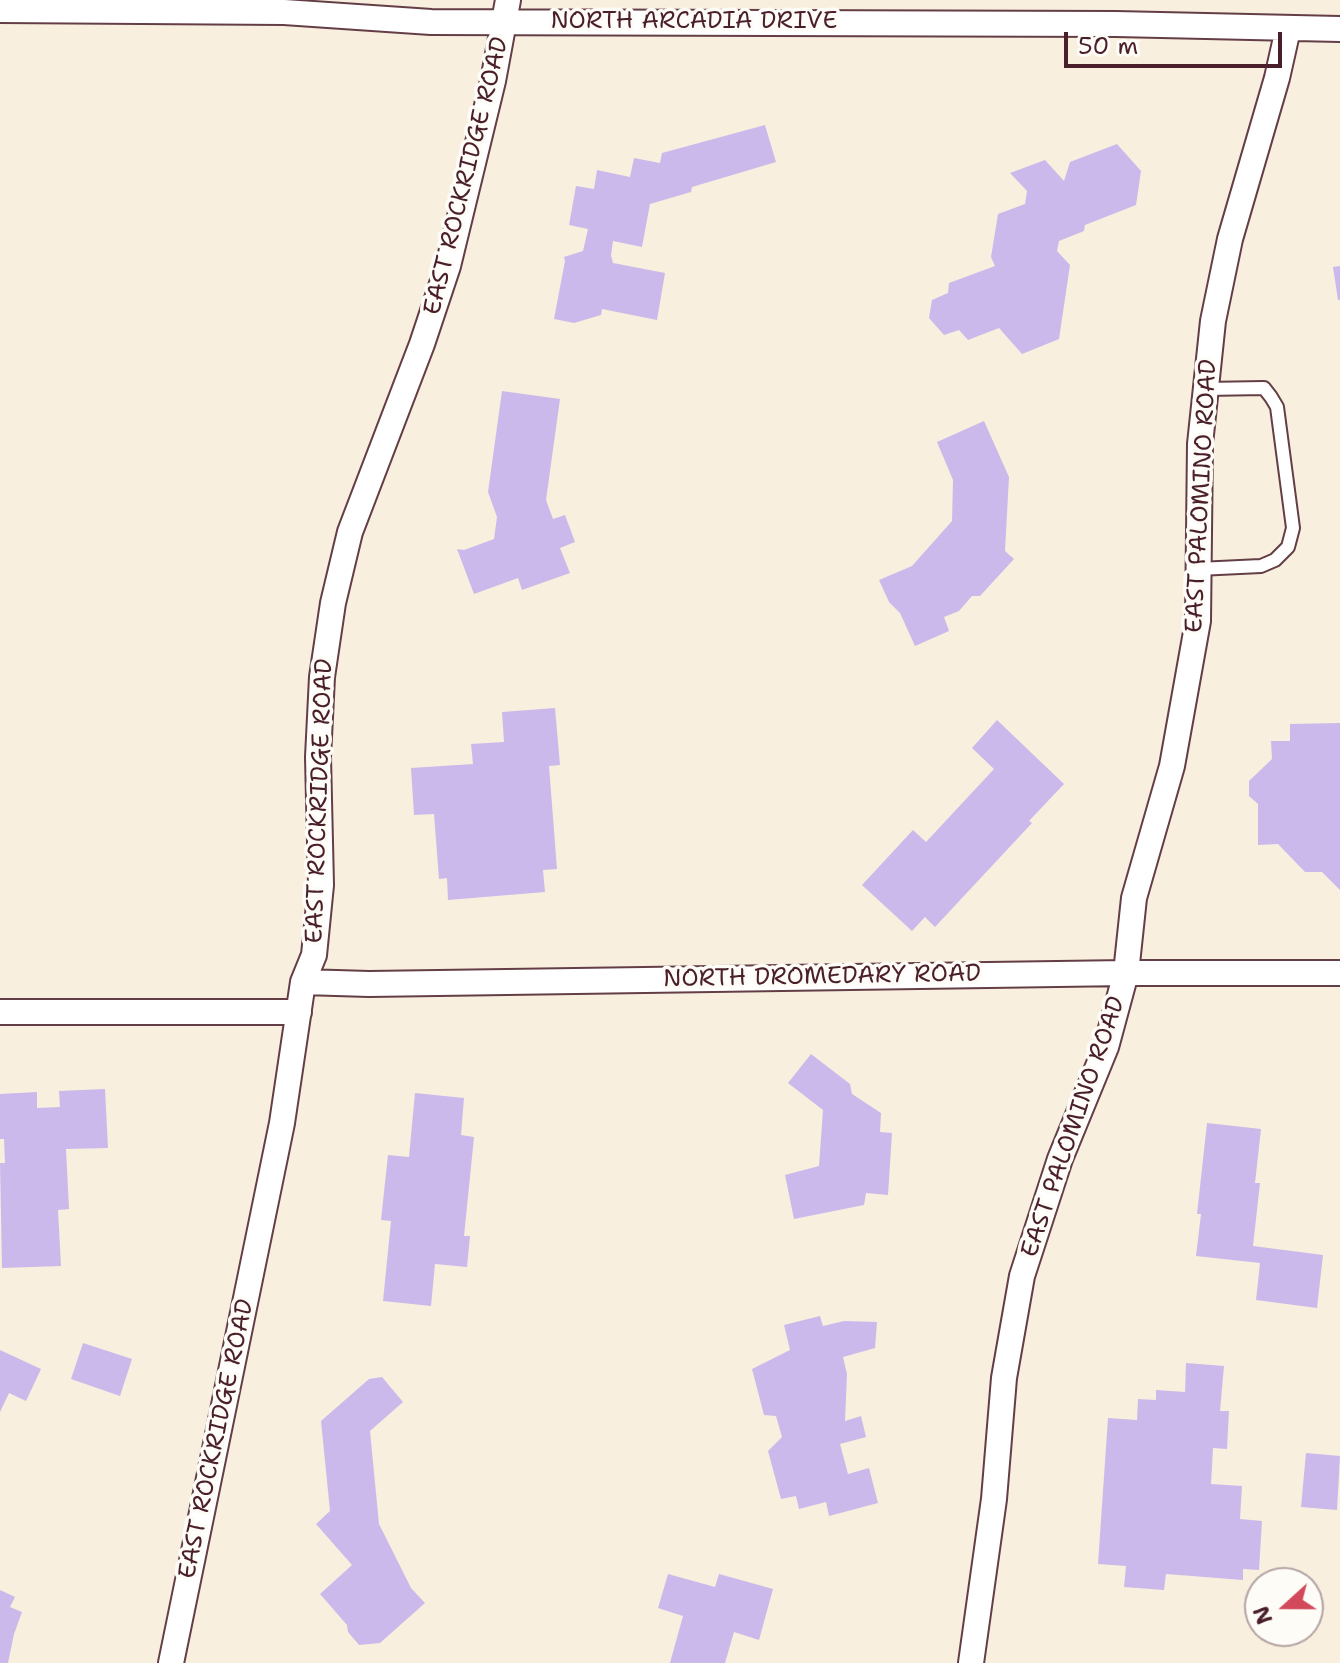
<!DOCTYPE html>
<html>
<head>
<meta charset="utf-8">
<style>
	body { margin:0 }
	#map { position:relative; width:1340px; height:1663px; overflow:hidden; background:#f8efde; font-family:"Shantell Sans",sans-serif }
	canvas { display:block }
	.north { position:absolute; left:1244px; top:1567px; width:80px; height:80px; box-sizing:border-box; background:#fdfcf7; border:2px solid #b5a4a5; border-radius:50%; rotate:249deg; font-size:22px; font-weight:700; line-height:32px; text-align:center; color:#4a1f2b }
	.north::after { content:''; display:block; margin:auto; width:28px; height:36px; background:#d1495b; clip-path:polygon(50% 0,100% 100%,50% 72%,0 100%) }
	.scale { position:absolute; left:1064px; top:32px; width:218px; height:36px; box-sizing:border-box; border:4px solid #4a1f2b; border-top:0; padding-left:10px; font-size:24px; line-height:28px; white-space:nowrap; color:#4a1f2b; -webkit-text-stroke:6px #fdfcf7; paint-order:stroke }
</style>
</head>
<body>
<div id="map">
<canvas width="1340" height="1663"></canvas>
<div class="north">N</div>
<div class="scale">50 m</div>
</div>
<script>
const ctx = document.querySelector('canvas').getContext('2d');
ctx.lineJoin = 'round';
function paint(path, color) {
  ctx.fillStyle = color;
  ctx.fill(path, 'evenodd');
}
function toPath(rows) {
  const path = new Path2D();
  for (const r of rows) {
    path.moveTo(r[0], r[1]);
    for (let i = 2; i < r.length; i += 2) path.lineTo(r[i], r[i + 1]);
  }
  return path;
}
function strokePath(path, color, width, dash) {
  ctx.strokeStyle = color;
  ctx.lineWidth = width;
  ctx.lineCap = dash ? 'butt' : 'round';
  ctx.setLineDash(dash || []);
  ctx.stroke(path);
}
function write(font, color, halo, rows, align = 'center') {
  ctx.font = font + ' "Shantell Sans",sans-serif';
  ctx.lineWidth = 7;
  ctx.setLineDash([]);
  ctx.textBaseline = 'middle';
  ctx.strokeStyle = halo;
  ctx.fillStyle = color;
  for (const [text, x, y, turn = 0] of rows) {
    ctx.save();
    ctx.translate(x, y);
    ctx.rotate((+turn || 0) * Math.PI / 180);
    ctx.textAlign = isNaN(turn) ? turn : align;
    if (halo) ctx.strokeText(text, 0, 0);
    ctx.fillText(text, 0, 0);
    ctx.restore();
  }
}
const building = toPath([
	[765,125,776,162,692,187,691,192,650,204,642,247,613,241,611,255,613,263,665,273,657,320,602,309,601,315,574,323,554,319,565,261,564,257,583,251,588,229,569,225,576,186,594,189,597,170,630,177,634,158,660,163,662,153],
	[1117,144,1141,171,1136,205,1085,225,1084,231,1059,241,1057,251,1070,265,1059,339,1022,354,999,328,968,340,959,330,944,335,929,318,932,300,948,293,949,283,995,266,991,257,998,214,1025,204,1027,191,1010,173,1045,160,1064,181,1070,162],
	[1340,266,1340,300,1338,300,1333,267],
	[502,391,560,399,546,500,553,519,565,515,575,542,560,548,570,573,522,590,518,578,474,594,457,549,464,550,494,539,497,517,488,492],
	[984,421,1009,477,1005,551,1014,559,980,596,972,596,959,611,944,617,949,631,915,646,900,613,889,602,879,580,912,566,952,521,953,480,937,442],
	[555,708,560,765,549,766,557,869,543,870,545,892,448,900,447,878,439,879,434,814,414,815,411,768,473,764,471,744,504,742,502,712],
	[997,720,1064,784,1029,821,1032,823,935,927,925,917,912,931,862,885,913,830,926,842,994,769,972,748],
	[1340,723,1340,890,1322,872,1305,872,1278,844,1258,845,1258,804,1249,796,1249,781,1272,759,1271,741,1290,741,1290,724],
	[811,1054,850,1084,852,1094,881,1113,880,1132,892,1133,888,1195,866,1193,864,1205,794,1219,785,1175,819,1166,823,1110,788,1083],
	[105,1089,108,1148,66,1149,69,1209,58,1210,61,1266,2,1268,0,1163,5,1163,4,1139,0,1139,0,1094,37,1092,37,1108,60,1107,59,1091],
	[415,1093,464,1098,461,1135,474,1137,464,1236,470,1236,467,1267,435,1264,431,1306,383,1301,391,1221,381,1220,388,1155,409,1157],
	[1207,1123,1261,1129,1255,1183,1260,1183,1253,1246,1323,1255,1317,1308,1256,1300,1260,1263,1196,1256,1201,1214,1197,1214],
	[820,1316,823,1326,844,1321,877,1322,875,1348,843,1357,847,1374,845,1421,861,1416,866,1437,840,1444,848,1474,869,1468,878,1503,829,1516,826,1502,799,1509,796,1496,781,1499,768,1451,782,1437,776,1416,764,1415,752,1369,790,1350,784,1325],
	[83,1343,132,1359,120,1396,71,1379],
	[0,1350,41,1369,26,1401,9,1393,0,1412],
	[1186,1363,1224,1366,1220,1411,1229,1411,1227,1449,1213,1448,1211,1484,1242,1486,1240,1519,1262,1521,1259,1570,1243,1569,1243,1580,1166,1574,1164,1590,1124,1587,1126,1566,1098,1564,1108,1418,1137,1420,1138,1399,1156,1400,1156,1390,1185,1392],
	[382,1377,403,1402,370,1431,379,1524,411,1588,425,1603,380,1643,359,1645,348,1632,347,1625,320,1594,352,1565,316,1524,330,1511,321,1421,369,1379],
	[1306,1453,1340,1456,1337,1510,1301,1507],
	[668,1574,715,1587,719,1574,773,1589,759,1640,734,1632,725,1663,670,1663,683,1616,658,1608],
	[0,1590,15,1597,10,1607,22,1612,14,1634,8,1663,0,1663]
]);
const lane = toPath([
	[1198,569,1261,566,1275,560,1288,547,1293,528,1277,407,1271,397,1264,388,1205,389]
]);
const street = toPath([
	[0,10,284,12,431,22,1116,24,1340,29],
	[303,982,369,984,1126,973,1340,973],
	[0,1012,299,1012],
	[171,1663,282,1123,303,982,314,955,321,885,318,757,322,677,333,603,350,532,422,344,448,266,493,81,508,0],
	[971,1663,994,1499,1004,1378,1022,1276,1060,1159,1106,1047,1126,973,1134,898,1172,766,1198,621,1200,444,1213,321,1230,239,1277,78,1288,29]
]);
const streetNames = [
	["NORTH ARCADIA DRIVE",694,22],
	["EAST ROCKRIDGE ROAD",467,176,-76],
	["EAST PALOMINO ROAD",1202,496,-87],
	["EAST ROCKRIDGE ROAD",320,801,-88],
	["NORTH DROMEDARY ROAD",822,977,-1],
	["EAST PALOMINO ROAD",1074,1127,-71],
	["EAST ROCKRIDGE ROAD",217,1439,-78]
];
paint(building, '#ccb9eb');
strokePath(lane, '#643e46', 16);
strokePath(street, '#643e46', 28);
strokePath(lane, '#fff', 12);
strokePath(street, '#fff', 24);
write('24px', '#4a1f2b', '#fdfcf7', streetNames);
</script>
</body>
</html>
